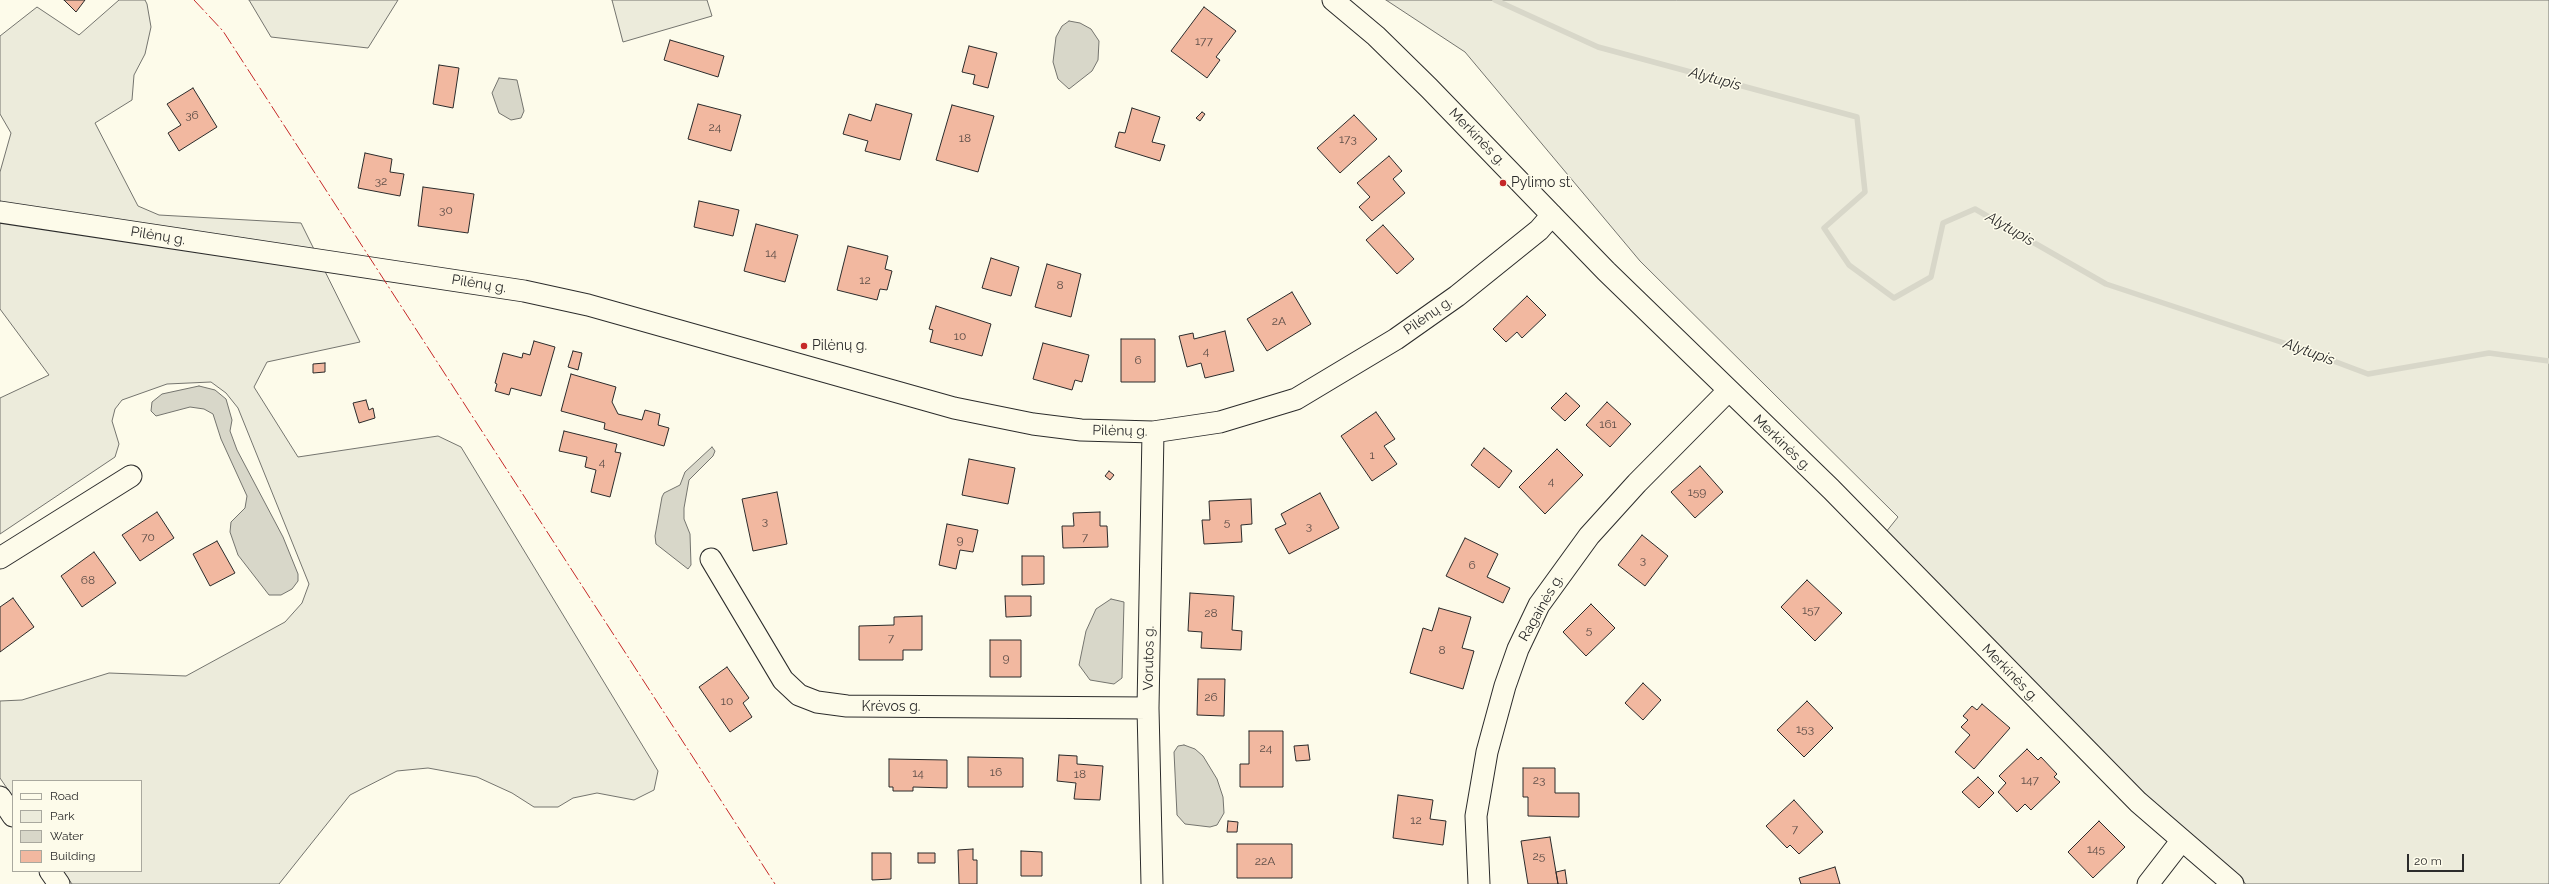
<!DOCTYPE html>
<html>
<head>
<meta charset="utf-8">
<style>
	body { margin:0 }
	#map { position:relative; width:2549px; height:884px; overflow:hidden; background:#fdfbea; font-family:Raleway,sans-serif }
	canvas { display:block }
	.legend { position:absolute; left:12px; top:780px; width:130px; height:92px; box-sizing:border-box; background:#fdfbea; border:1px solid #a9a89e; margin:0; padding:5px 7px; list-style:none; font-size:12px; color:#2b2b2b }
	.legend li { display:flex; align-items:center; gap:8px; height:20px }
	.legend b { width:20px; border:1px solid #a9a89e }
	.scale { position:absolute; left:2407px; top:854px; width:57px; height:18px; box-sizing:border-box; border:2px solid #2b2b2b; border-top:0; padding-left:5px; font-size:12px; line-height:14px; white-space:nowrap; color:#2b2b2b; -webkit-text-stroke:3px #fdfbea; paint-order:stroke }
</style>
</head>
<body>
<div id="map">
<canvas width="2549" height="884"></canvas>
<ul class="legend">
<li><b style="height:5px;background:#fdfbea"></b>Road</li>
<li><b style="height:11px;background:#ecebdb"></b>Park</li>
<li><b style="height:11px;background:#d8d7c9"></b>Water</li>
<li><b style="height:11px;background:#f2b8a0"></b>Building</li>
</ul>
<div class="scale">20 m</div>
</div>
<script>
const ctx = document.querySelector('canvas').getContext('2d');
ctx.lineJoin = 'round';
function paint(path, color) {
  ctx.fillStyle = color;
  ctx.fill(path, 'evenodd');
}
function toPath(rows) {
  const path = new Path2D();
  for (const r of rows) {
    path.moveTo(r[0], r[1]);
    for (let i = 2; i < r.length; i += 2) path.lineTo(r[i], r[i + 1]);
  }
  return path;
}
function strokePath(path, color, width, dash) {
  ctx.strokeStyle = color;
  ctx.lineWidth = width;
  ctx.lineCap = dash ? 'butt' : 'round';
  ctx.setLineDash(dash || []);
  ctx.stroke(path);
}
function write(font, color, halo, rows, align = 'center') {
  ctx.font = font + ' Raleway,sans-serif';
  ctx.lineWidth = 3;
  ctx.setLineDash([]);
  ctx.textBaseline = 'middle';
  ctx.strokeStyle = halo;
  ctx.fillStyle = color;
  for (const [text, x, y, turn = 0] of rows) {
    ctx.save();
    ctx.translate(x, y);
    ctx.rotate((+turn || 0) * Math.PI / 180);
    ctx.textAlign = isNaN(turn) ? turn : align;
    if (halo) ctx.strokeText(text, 0, 0);
    ctx.fillText(text, 0, 0);
    ctx.restore();
  }
}
const green = toPath([
	[119,0,145,0,147,4,151,27,145,54,134,75,132,100,95,123,138,206,159,215,301,223,360,342,267,362,254,387,298,457,438,436,461,447,658,771,654,790,634,800,597,793,573,798,558,807,534,807,512,793,477,777,428,768,397,771,350,795,279,884,72,884,63,871,141,871,141,781,13,781,13,797,0,778,0,701,22,700,109,673,186,676,285,622,302,603,309,584,238,408,226,393,211,382,167,384,122,400,115,409,112,421,119,444,115,457,0,534,0,398,49,375,0,309,0,172,11,133,0,114,0,36,37,7,79,35,119,0],
	[249,0,398,0,368,48,271,37,249,0],
	[612,0,707,0,712,16,623,42,612,0],
	[1386,0,2549,0,2549,884,2246,884,2172,822,1886,532,1898,517,1640,261,1465,52,1386,0]
]);
const water = toPath([
	[1069,21,1080,23,1091,29,1099,41,1098,60,1092,71,1069,89,1058,79,1053,62,1056,37,1062,26,1069,21],
	[499,78,517,80,524,111,521,118,511,120,499,113,492,93,499,78],
	[199,386,215,390,226,399,232,420,230,431,237,450,283,537,298,574,298,581,292,589,281,595,269,595,238,555,230,532,231,522,245,508,247,496,221,439,213,414,204,409,190,407,156,416,151,411,152,402,162,394,199,386],
	[712,447,715,451,713,456,689,480,684,508,684,519,690,534,691,565,688,569,656,544,655,536,662,497,664,493,680,485,685,472,712,447],
	[1111,599,1124,602,1122,678,1114,684,1090,680,1079,665,1086,631,1096,609,1111,599],
	[1184,745,1195,749,1203,756,1217,779,1223,797,1224,813,1217,825,1210,827,1185,824,1177,815,1174,752,1178,746,1184,745]
]);
const stream = toPath([
	[1495,0,1598,47,1857,117,1865,192,1824,228,1849,265,1894,298,1931,277,1943,223,1975,209,2106,284,2299,348,2368,374,2489,353,2549,361]
]);
const building = toPath([
	[64,0,85,0,76,12,64,0],
	[1204,7,1236,31,1216,57,1220,60,1207,78,1171,51,1204,7],
	[670,40,724,56,718,77,664,60,670,40],
	[969,46,997,53,988,88,973,84,975,75,962,72,969,46],
	[439,65,459,68,453,108,433,104,439,65],
	[193,88,217,127,179,151,168,133,181,125,167,104,193,88],
	[698,104,741,115,731,151,688,139,698,104],
	[876,104,912,114,900,160,865,151,868,141,843,134,849,114,871,121,876,104],
	[952,105,994,116,978,172,936,160,952,105],
	[1132,108,1160,117,1152,142,1165,145,1160,161,1115,147,1119,132,1125,133,1132,108],
	[1202,112,1205,114,1200,121,1196,118,1202,112],
	[1354,115,1377,139,1340,173,1317,148,1354,115],
	[365,153,392,159,390,172,404,174,400,196,358,188,365,153],
	[1389,156,1402,171,1393,179,1405,193,1372,221,1359,207,1370,197,1357,183,1389,156],
	[423,187,474,194,468,233,418,226,423,187],
	[699,201,739,210,733,236,694,227,699,201],
	[756,224,798,235,785,282,744,271,756,224],
	[1383,225,1414,259,1397,274,1366,240,1383,225],
	[848,246,888,256,885,269,892,271,887,290,880,289,877,300,837,290,848,246],
	[991,258,1019,267,1011,296,982,288,991,258],
	[1047,264,1081,274,1071,317,1035,307,1047,264],
	[1292,292,1311,324,1267,351,1247,319,1292,292],
	[1527,296,1546,315,1522,338,1517,332,1506,342,1493,329,1527,296],
	[936,306,991,324,982,356,930,342,933,330,929,329,936,306],
	[1225,331,1234,371,1205,378,1201,363,1187,367,1179,336,1193,333,1194,339,1225,331],
	[1121,339,1155,339,1155,382,1121,382,1121,339],
	[534,341,555,347,541,396,511,388,509,395,495,391,497,384,495,383,503,353,522,358,523,353,530,355,534,341],
	[1043,343,1089,355,1082,382,1075,380,1072,390,1033,379,1043,343],
	[573,351,582,353,578,370,568,367,573,351],
	[325,363,325,372,313,373,313,364,325,363],
	[571,374,616,387,612,402,618,414,642,420,645,410,660,414,658,425,669,428,664,446,604,429,605,423,561,411,571,374],
	[1566,393,1580,406,1565,421,1551,408,1566,393],
	[366,400,369,410,373,408,375,418,359,423,353,403,366,400],
	[1607,402,1631,424,1610,447,1586,425,1607,402],
	[1376,412,1395,439,1384,446,1397,464,1372,481,1341,436,1376,412],
	[564,431,617,444,615,452,621,453,610,497,591,492,596,470,585,467,587,457,559,451,564,431],
	[1484,448,1512,471,1499,488,1471,465,1484,448],
	[1557,449,1583,475,1545,514,1519,487,1557,449],
	[969,459,1015,468,1008,504,962,495,969,459],
	[1700,466,1723,492,1695,518,1671,492,1700,466],
	[1109,471,1114,475,1110,480,1105,476,1109,471],
	[777,492,787,544,753,551,742,499,777,492],
	[1320,493,1339,528,1289,554,1275,529,1286,524,1281,514,1320,493],
	[1251,499,1252,524,1241,525,1242,542,1204,544,1202,520,1210,520,1209,501,1251,499],
	[157,512,174,538,140,561,122,535,157,512],
	[1100,512,1100,526,1107,526,1108,547,1063,548,1062,526,1074,526,1073,513,1100,512],
	[947,524,978,530,973,552,960,550,956,569,939,565,947,524],
	[1642,535,1668,556,1645,586,1618,565,1642,535],
	[1465,538,1498,554,1487,577,1510,588,1503,603,1446,576,1465,538],
	[217,541,235,573,210,586,193,554,217,541],
	[94,552,116,583,82,607,61,576,94,552],
	[1022,556,1044,556,1044,584,1022,585,1022,556],
	[1807,580,1842,613,1815,641,1781,607,1807,580],
	[1190,593,1234,596,1232,630,1242,631,1241,650,1201,648,1202,632,1188,631,1190,593],
	[1005,596,1031,596,1031,616,1006,617,1005,596],
	[13,598,34,627,0,652,0,607,13,598],
	[1591,604,1615,628,1586,656,1563,632,1591,604],
	[1439,608,1471,617,1462,648,1474,651,1463,689,1410,673,1423,628,1432,631,1439,608],
	[922,616,922,650,903,650,903,660,859,660,859,626,894,625,894,617,922,616],
	[990,640,1021,640,1021,677,990,677,990,640],
	[727,667,749,698,743,703,752,717,730,732,699,687,727,667],
	[1198,679,1225,679,1224,716,1197,715,1198,679],
	[1643,683,1661,700,1643,720,1625,703,1643,683],
	[1807,701,1833,728,1804,757,1777,730,1807,701],
	[1982,704,2010,728,1974,769,1955,752,1970,735,1961,727,1968,720,1963,716,1972,706,1977,710,1982,704],
	[1249,731,1283,731,1283,787,1240,787,1240,764,1249,764,1249,731],
	[1308,745,1310,760,1296,761,1294,746,1308,745],
	[2027,749,2038,760,2041,757,2057,774,2054,777,2060,782,2031,810,2025,804,2017,812,1998,792,2006,783,1999,776,2027,749],
	[1059,755,1077,756,1077,764,1103,766,1100,800,1074,799,1076,783,1057,781,1059,755],
	[968,757,1023,758,1023,787,968,787,968,757],
	[889,759,947,760,947,788,913,787,913,791,893,791,893,787,889,787,889,759],
	[1523,768,1555,768,1555,793,1579,793,1579,817,1528,816,1528,797,1523,797,1523,768],
	[1978,777,1994,793,1979,808,1962,792,1978,777],
	[1398,795,1433,800,1430,819,1446,821,1443,845,1393,838,1398,795],
	[1794,800,1823,832,1799,854,1790,845,1787,848,1766,826,1794,800],
	[1228,821,1238,822,1237,832,1227,832,1228,821],
	[2099,821,2125,847,2093,878,2068,852,2099,821],
	[1550,837,1558,884,1528,884,1521,841,1550,837],
	[1237,844,1292,844,1292,878,1237,878,1237,844],
	[973,849,973,860,977,860,977,884,959,884,958,850,973,849],
	[1021,851,1042,852,1042,876,1021,876,1021,851],
	[872,853,891,853,891,879,872,880,872,853],
	[918,853,935,853,935,863,918,863,918,853],
	[1835,867,1840,884,1801,884,1799,878,1835,867],
	[1565,870,1567,884,1558,884,1556,872,1565,870]
]);
const minor = toPath([
	[1333,0,1376,36,1429,88,1606,271,1831,489,2138,802,2233,884],
	[0,212,524,291,588,305,954,408,1033,424,1081,430,1153,432,1220,422,1296,399,1396,339,1457,296,1539,230,1552,215],
	[0,558,131,476],
	[711,559,783,680,799,695,817,702,847,706,1148,708],
	[0,797,13,816],
	[50,871,59,884],
	[1152,884,1148,708,1153,432],
	[1479,884,1476,816,1487,752,1505,686,1518,649,1539,605,1589,536,1637,483,1728,391],
	[2148,884,2182,840]
]);
const power = toPath([
	[194,0,223,31,775,884]
]);
const markers = [
	[1503,183,4,"#c62828"],
	[804,346,4,"#c62828"]
];
const numberNames = [
	["177",1204,41],
	["36",192,115],
	["24",715,127],
	["18",965,138],
	["173",1348,139],
	["32",381,181],
	["30",446,210],
	["14",771,253],
	["12",865,280],
	["8",1060,285],
	["2A",1279,321],
	["10",960,336],
	["4",1206,351],
	["6",1138,360],
	["161",1608,424],
	["1",1372,455],
	["4",602,462],
	["4",1551,481],
	["159",1697,492],
	["3",765,521],
	["5",1227,522],
	["3",1309,526],
	["70",148,537],
	["7",1085,537],
	["9",960,540],
	["3",1643,560],
	["6",1472,565],
	["68",88,580],
	["157",1811,610],
	["28",1211,613],
	["5",1589,630],
	["7",891,638],
	["8",1442,650],
	["9",1006,658],
	["26",1211,697],
	["10",727,701],
	["153",1805,729],
	["24",1266,748],
	["16",996,772],
	["14",918,773],
	["18",1080,774],
	["23",1539,780],
	["147",2030,780],
	["12",1416,820],
	["7",1795,829],
	["145",2096,849],
	["25",1539,856],
	["22A",1265,861]
];
const streetNames = [
	["Merkinės g.",1477,137,46],
	["Pilėnų g.",158,236,9],
	["Pilėnų g.",479,284,9],
	["Pilėnų g.",1428,316,-35],
	["Pilėnų g.",1120,431,1],
	["Merkinės g.",1782,443,44],
	["Ragainės g.",1541,608,-60],
	["Vorutos g.",1149,658,-89],
	["Merkinės g.",2010,673,46],
	["Krėvos g.",891,707]
];
const poiNames = [
	["Pylimo st.",1511,183],
	["Pilėnų g.",812,346]
];
const waterNames = [
	["Alytupis",1715,79,15],
	["Alytupis",2010,229,30],
	["Alytupis",2309,352,20]
];
paint(green, '#ecebdb');
strokePath(green, '#74746e', 1);
paint(water, '#d8d7c9');
strokePath(water, '#74746e', 1);
strokePath(stream, '#d8d7c9', 5.5);
paint(building, '#f2b8a0');
strokePath(building, '#2b2b2b', 1);
strokePath(minor, '#2b2b2b', 23);
strokePath(minor, '#fdfbea', 21);
strokePath(power, '#c62828', 1, [14, 3, 2, 3]);
for (const [x, y, r, color] of markers) {
  const dot = new Path2D();
  dot.arc(x, y, r, 0, 2 * Math.PI);
  ctx.fillStyle = color;
  ctx.fill(dot);
  strokePath(dot, '#fdfbea', 1.5);
}
write('12px', '#5d4e48', null, numberNames);
write('14px', '#2b2b2b', '#fdfbea', streetNames);
write('14px', '#2b2b2b', '#fdfbea', poiNames, 'left');
write('italic 15px', '#2b2b2b', '#fdfbea', waterNames);
</script>
</body>
</html>
